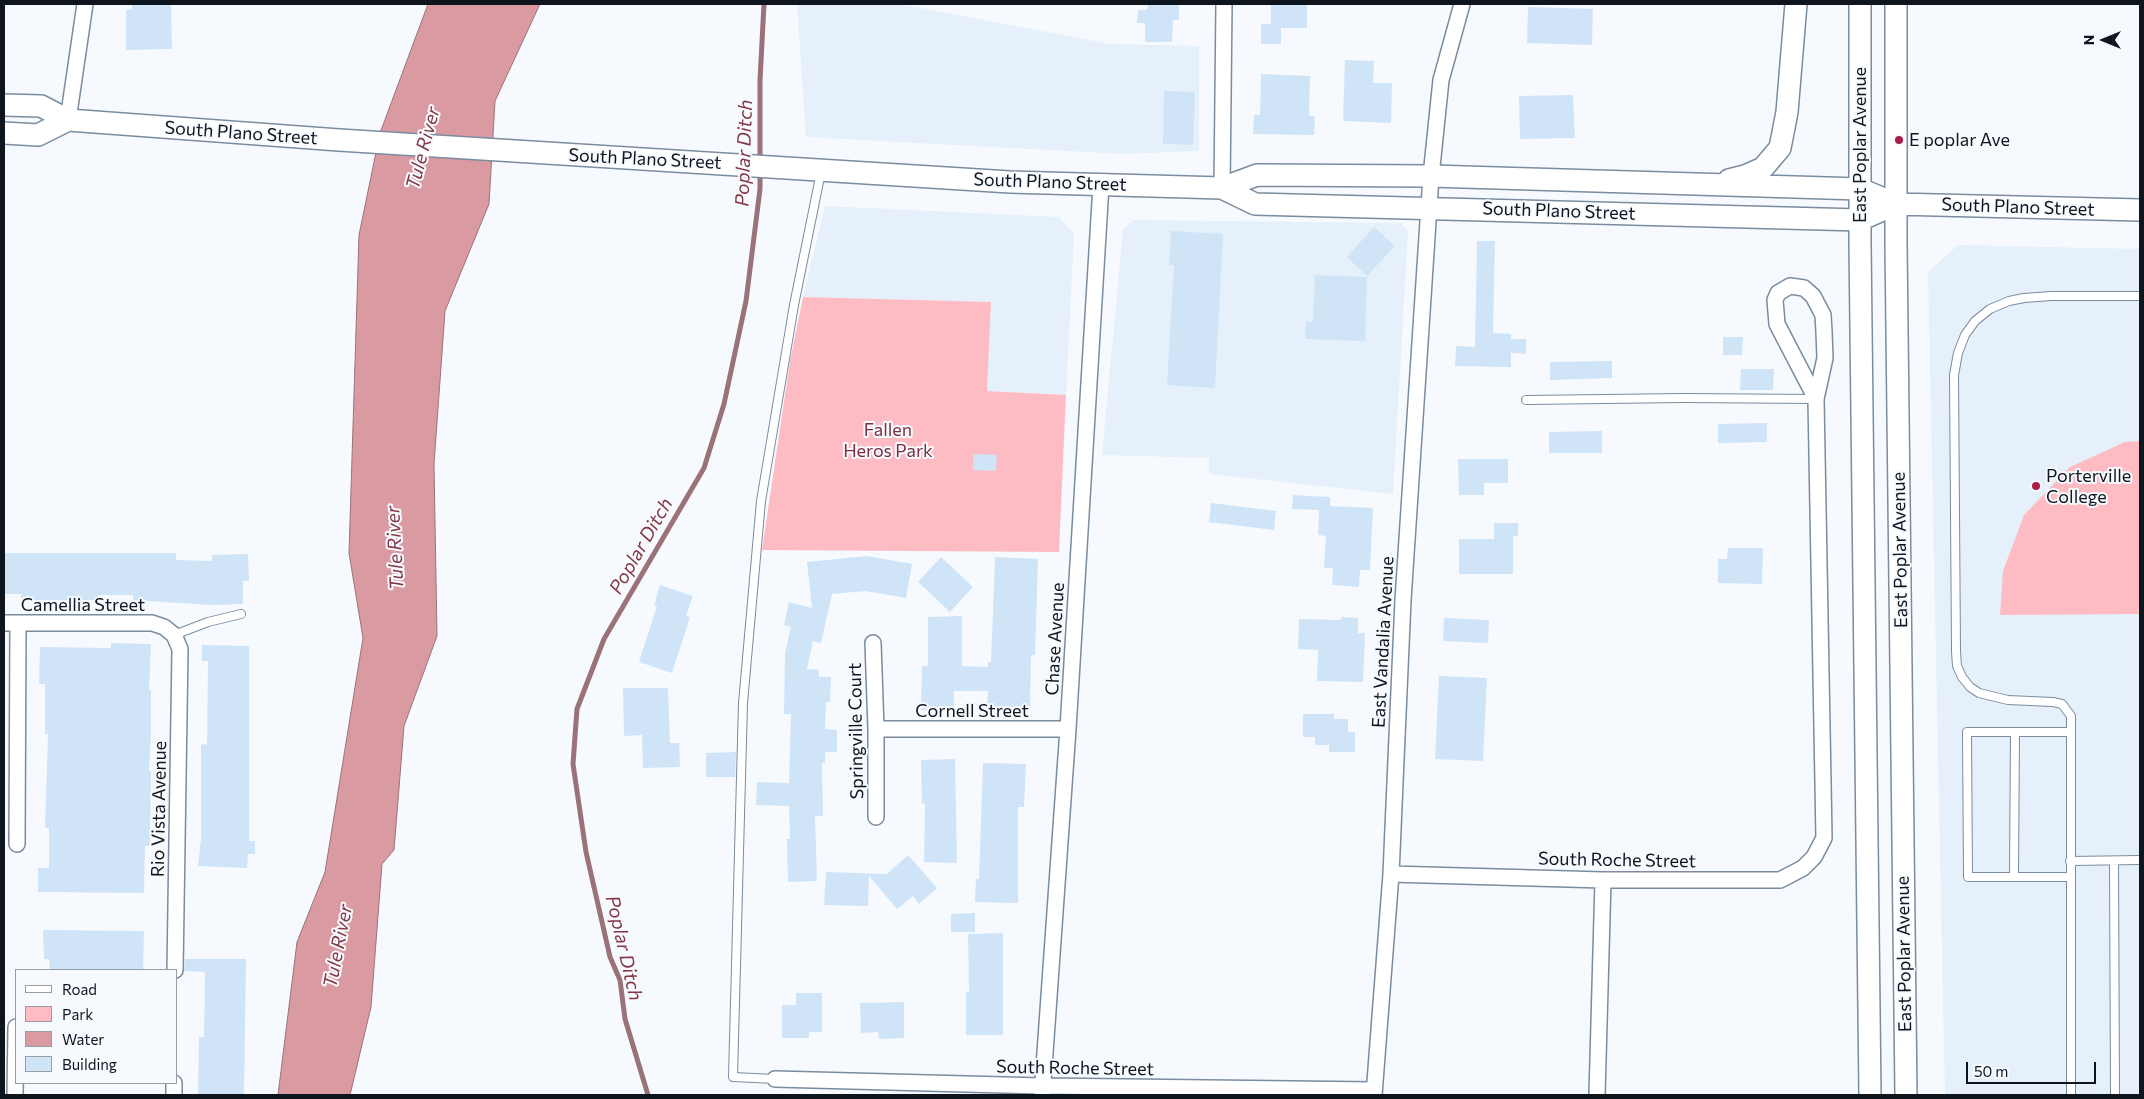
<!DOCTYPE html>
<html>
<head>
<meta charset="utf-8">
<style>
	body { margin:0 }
	#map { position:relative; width:2144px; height:1099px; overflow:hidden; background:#f6fafe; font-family:Commissioner,sans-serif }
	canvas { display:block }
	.frame { position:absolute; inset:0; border:5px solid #0e151c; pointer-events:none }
	.legend { position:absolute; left:15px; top:969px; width:162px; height:115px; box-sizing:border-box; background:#f6fafe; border:1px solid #999ea4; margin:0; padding:6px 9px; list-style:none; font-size:15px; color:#0e151c }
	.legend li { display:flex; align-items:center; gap:10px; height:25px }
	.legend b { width:25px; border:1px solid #999ea4 }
	.north { position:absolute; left:2079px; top:15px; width:50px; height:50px; -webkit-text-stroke:4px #f6fafe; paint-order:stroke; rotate:270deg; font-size:14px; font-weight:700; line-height:20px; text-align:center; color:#0e151c }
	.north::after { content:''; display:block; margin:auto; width:18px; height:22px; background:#0e151c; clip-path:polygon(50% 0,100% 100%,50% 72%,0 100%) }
	.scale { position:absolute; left:1966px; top:1062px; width:130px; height:22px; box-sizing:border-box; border:2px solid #0e151c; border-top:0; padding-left:6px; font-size:15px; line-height:18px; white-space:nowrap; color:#0e151c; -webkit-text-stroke:4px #f6fafe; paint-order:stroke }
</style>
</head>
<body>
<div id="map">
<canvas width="2144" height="1099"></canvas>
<div class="frame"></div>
<ul class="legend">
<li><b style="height:6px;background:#fff"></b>Road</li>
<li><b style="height:14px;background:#fdbcc4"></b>Park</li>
<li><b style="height:14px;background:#d99aa2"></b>Water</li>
<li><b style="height:14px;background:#d0e4f7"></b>Building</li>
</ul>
<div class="north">N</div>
<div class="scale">50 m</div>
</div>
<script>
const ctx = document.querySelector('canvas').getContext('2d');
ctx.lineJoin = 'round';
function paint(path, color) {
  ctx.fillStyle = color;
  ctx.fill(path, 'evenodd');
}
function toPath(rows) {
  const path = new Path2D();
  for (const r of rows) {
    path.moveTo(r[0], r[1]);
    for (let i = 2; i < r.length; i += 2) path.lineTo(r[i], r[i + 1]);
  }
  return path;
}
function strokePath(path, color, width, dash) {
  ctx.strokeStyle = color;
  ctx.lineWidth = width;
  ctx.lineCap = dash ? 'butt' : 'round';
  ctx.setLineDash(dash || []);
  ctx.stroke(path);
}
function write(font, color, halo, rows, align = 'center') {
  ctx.font = font + ' Commissioner,sans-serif';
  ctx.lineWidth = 4;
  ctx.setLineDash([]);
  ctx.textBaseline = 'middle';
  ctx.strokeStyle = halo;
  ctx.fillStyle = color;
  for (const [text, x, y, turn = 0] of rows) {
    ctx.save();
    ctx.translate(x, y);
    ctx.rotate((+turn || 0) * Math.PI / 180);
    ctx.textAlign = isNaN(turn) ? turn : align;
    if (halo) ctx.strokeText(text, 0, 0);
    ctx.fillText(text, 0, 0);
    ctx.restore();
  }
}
const built = toPath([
	[797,4,900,4,1110,44,1199,46,1199,151,1123,154,806,137],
	[825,206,1059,217,1074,234,1066,395,987,391,991,302,803,297],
	[1133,220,1401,223,1408,231,1393,494,1209,474,1209,458,1102,455,1123,229],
	[1958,245,2140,249,2140,1095,1945,1095,1928,272]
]);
const green = toPath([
	[803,297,991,302,987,391,1066,395,1059,552,762,550,790,361],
	[2140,441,2140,614,2000,615,2003,571,2024,515,2070,467,2125,442]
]);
const water = toPath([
	[428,4,540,4,495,101,489,204,445,311,434,464,437,636,404,726,394,850,382,864,371,1007,350,1095,278,1095,297,942,325,872,363,638,349,553,359,235,380,133,428,4]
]);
const stream = toPath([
	[760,161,760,80,764,4],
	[648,1095,625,1019,620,980,610,957,586,852,573,764,577,709,604,639,704,468,724,404,746,301,760,189,760,172]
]);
const building = toPath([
	[132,4,171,4,172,49,126,50,126,10,132,9],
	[1148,4,1179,4,1179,20,1173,20,1172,42,1145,42,1145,23,1137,23,1138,10,1147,10],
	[1271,4,1307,4,1307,28,1281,28,1281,44,1261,44,1261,24,1271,24],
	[1528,7,1593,9,1592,45,1527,43],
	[1345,60,1374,61,1373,83,1392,83,1391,123,1343,121],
	[1261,74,1310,76,1309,116,1315,116,1314,135,1253,134,1254,115,1260,115],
	[1164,91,1195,92,1193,145,1163,144],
	[1573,95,1575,138,1520,139,1519,96],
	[1374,227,1395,246,1367,276,1347,257],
	[1171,231,1223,234,1215,388,1167,385,1174,265,1169,265],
	[1477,241,1495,241,1493,333,1511,334,1511,339,1526,339,1526,354,1511,353,1511,367,1455,366,1456,346,1475,347],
	[1315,275,1367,277,1365,341,1305,339,1306,322,1313,322],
	[1723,337,1743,337,1742,355,1723,355],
	[1612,361,1612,378,1550,380,1550,362],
	[1741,369,1774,369,1773,390,1740,390],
	[1767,423,1767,442,1718,443,1718,424],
	[1602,431,1602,453,1549,453,1549,432],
	[973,454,997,455,996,471,973,470],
	[1458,459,1508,459,1508,483,1484,483,1484,495,1459,495],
	[1293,495,1330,497,1330,506,1373,508,1370,570,1360,570,1359,587,1332,585,1333,568,1324,568,1326,536,1318,535,1319,510,1292,509],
	[1211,503,1276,511,1274,530,1209,522],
	[1494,523,1518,523,1518,536,1513,536,1513,574,1459,574,1459,539,1494,539],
	[1728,548,1763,548,1762,584,1718,583,1718,559,1727,559],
	[4,553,176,553,176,560,212,561,212,555,248,554,249,581,243,581,243,604,212,605,133,600,133,595,98,595,98,600,21,600,21,594,4,594],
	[867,556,912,564,906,598,865,591,832,594,821,643,813,641,807,669,819,670,819,677,831,677,830,702,826,702,825,729,837,730,837,752,825,752,825,763,822,763,823,816,815,816,817,881,788,882,787,839,790,839,789,806,756,805,757,782,789,783,791,714,784,714,785,653,791,627,784,625,789,602,812,608,807,562],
	[941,557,973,587,950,612,918,582],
	[995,557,1038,559,1035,655,1031,655,1030,708,987,707,988,691,954,691,954,711,921,710,922,666,928,666,928,617,962,616,962,666,988,667,988,662,991,662],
	[660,585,693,596,686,616,690,617,672,673,639,662,657,606,654,606],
	[1341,617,1358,618,1358,633,1365,633,1363,682,1317,681,1318,650,1298,649,1299,619,1341,620],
	[1444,618,1489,620,1488,643,1443,641],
	[111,643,151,644,149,690,151,690,151,734,149,771,151,771,150,846,145,846,144,893,38,892,38,868,49,868,49,828,45,828,48,734,45,734,45,684,39,684,40,647,111,648],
	[202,645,249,646,249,841,255,841,255,854,248,854,247,868,198,866,201,839,201,744,207,745,208,661,202,661],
	[1439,676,1487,678,1483,761,1435,759],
	[623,688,668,688,670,743,679,743,680,767,643,768,642,735,624,736],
	[1303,714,1334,714,1334,719,1348,719,1348,732,1355,732,1355,752,1329,752,1329,745,1315,745,1315,737,1303,737],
	[736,752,735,777,706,777,706,753],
	[955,759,957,863,924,862,925,803,922,804,921,760],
	[983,763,1026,764,1024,807,1018,807,1018,903,975,902,976,879,979,879],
	[908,855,937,888,919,904,913,896,897,909,869,876,868,906,824,905,826,872,887,874],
	[975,913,975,932,951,932,951,914],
	[43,930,144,931,143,970,50,970,49,959,44,959],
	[1003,933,1003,1035,966,1035,966,992,969,992,968,934],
	[185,959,246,959,244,1095,198,1095,199,1037,204,1037,205,972,184,971],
	[796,993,822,993,822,1032,809,1032,809,1038,782,1038,782,1005,796,1005],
	[904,1002,904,1038,879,1039,878,1032,861,1033,860,1003]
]);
const service = toPath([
	[1526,400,1683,398,1816,399],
	[174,635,208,622,241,614],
	[2070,861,2140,860],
	[2114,861,2115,1095],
	[2014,876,2015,732],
	[2070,877,1968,877,1967,732,2071,732],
	[775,1079,733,1077,743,703,761,501,794,305,821,172],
	[2071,1095,2071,716,2062,704,2053,702,2008,700,1979,693,1970,687,1962,677,1957,666,1956,651,1954,375,1958,353,1965,335,1975,321,1990,309,2009,301,2024,298,2051,296,2140,296]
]);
const minor = toPath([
	[68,120,85,4],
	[1222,188,1224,4],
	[4,623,152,623,164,627,174,635,180,649,175,970],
	[873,643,876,729,876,817],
	[876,729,1068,729],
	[17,844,18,623],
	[1391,874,1603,880,1780,880,1803,868,1814,857,1824,838,1816,399,1825,358,1824,332,1823,315,1813,296,1804,288,1790,286,1778,293,1775,300,1777,324,1816,399],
	[775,1079,1042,1086,1374,1090],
	[15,1095,16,1027],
	[174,1095,174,1083],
	[1042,1095,1068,729,1101,185],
	[1374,1095,1391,874,1403,600,1431,176,1441,80,1462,4],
	[1597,1095,1603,880]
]);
const secondary = toPath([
	[1860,4,1860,243,1870,1095],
	[1896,4,1896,244,1906,1095],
	[4,105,41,106,68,120,339,140,1010,182,1222,188,1257,175,1431,176,1860,189,1896,204,2140,210],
	[4,133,38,135,68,120],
	[1729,180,1745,176,1763,168,1780,148,1787,112,1796,4],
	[1222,188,1255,204,1860,220,1896,204]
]);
const markers = [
	[1899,140,5,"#ae1a46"],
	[2036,486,5,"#ae1a46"]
];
const streetNames = [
	["South Plano Street",241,133,4],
	["East Poplar Avenue",1860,145,-90],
	["South Plano Street",645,159,3],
	["South Plano Street",1050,182,2],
	["South Plano Street",2018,207,2],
	["South Plano Street",1559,211,2],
	["East Poplar Avenue",1900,550,-91],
	["Camellia Street",83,605],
	["Chase Avenue",1055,639,-87],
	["East Vandalia Avenue",1383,642,-87],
	["Cornell Street",972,711],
	["Springville Court",856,731,-91],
	["Rio Vista Avenue",159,809,-89],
	["South Roche Street",1617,860,1],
	["East Poplar Avenue",1904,954,-91],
	["South Roche Street",1075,1068,1]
];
const poiNames = [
	["E poplar Ave",1909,140],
	["Porterville",2046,476],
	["College",2046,497]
];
const parkNames = [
	["Fallen",888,430],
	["Heros Park",888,451]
];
const waterNames = [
	["Tule River",423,148,-75],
	["Poplar Ditch",744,153,-88],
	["Poplar Ditch",641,546,-60],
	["Tule River",395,548,-93],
	["Tule River",338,946,-79],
	["Poplar Ditch",624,948,77]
];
paint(built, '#e5f0fa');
paint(green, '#fdbcc4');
paint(water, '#d99aa2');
strokePath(water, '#9c727a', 1);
strokePath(stream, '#9c727a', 5);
paint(building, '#d0e4f7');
strokePath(service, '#7a8c9e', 10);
strokePath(minor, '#7a8c9e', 18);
strokePath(secondary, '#7a8c9e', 24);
strokePath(service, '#fff', 8);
strokePath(minor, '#fff', 15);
strokePath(secondary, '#fff', 21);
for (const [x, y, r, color] of markers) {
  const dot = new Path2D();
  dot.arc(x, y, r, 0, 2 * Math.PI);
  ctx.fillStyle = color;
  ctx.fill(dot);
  strokePath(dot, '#f6fafe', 2);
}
write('18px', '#0e151c', '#f6fafe', streetNames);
write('18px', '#0e151c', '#f6fafe', poiNames, 'left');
write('18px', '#7b2f3e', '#f6fafe', parkNames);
write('italic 19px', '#843745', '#f6fafe', waterNames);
</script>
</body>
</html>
